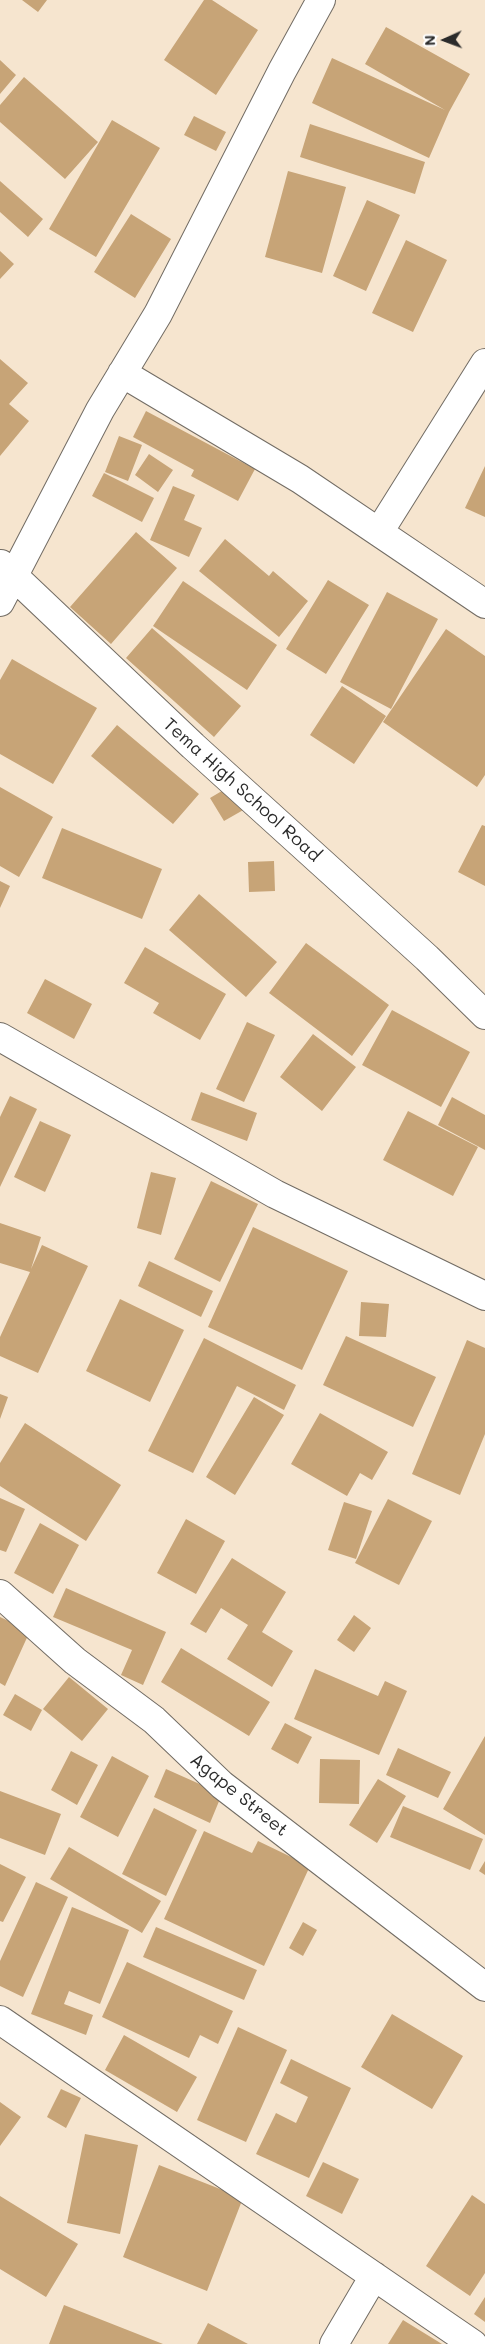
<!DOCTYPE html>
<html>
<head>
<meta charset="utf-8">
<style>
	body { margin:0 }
	#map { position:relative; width:485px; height:2344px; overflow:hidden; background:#f6e5cf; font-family:Mali,sans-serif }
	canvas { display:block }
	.north { position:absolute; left:420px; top:15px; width:50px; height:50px; -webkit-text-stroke:4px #fff; paint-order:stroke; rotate:268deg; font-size:14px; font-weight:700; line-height:20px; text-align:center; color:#2b2b2b }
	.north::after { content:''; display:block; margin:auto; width:18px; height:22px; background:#2b2b2b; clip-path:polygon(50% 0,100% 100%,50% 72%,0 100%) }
</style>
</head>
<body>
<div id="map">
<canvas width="485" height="2344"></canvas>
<div class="north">N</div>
</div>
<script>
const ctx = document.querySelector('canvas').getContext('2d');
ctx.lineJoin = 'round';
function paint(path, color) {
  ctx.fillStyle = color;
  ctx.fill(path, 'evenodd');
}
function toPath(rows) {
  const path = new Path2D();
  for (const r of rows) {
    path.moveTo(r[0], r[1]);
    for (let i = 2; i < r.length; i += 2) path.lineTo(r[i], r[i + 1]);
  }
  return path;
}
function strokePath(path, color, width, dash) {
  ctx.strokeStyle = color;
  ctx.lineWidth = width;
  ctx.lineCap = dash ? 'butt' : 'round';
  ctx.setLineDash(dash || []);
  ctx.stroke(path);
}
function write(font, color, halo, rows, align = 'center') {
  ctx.font = font + ' Mali,sans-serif';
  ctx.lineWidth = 5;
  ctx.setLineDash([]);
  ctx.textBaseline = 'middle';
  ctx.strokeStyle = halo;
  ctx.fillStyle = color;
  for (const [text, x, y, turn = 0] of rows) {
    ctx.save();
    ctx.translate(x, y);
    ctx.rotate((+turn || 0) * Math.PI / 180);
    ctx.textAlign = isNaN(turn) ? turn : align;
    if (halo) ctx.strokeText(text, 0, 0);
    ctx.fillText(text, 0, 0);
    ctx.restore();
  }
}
const building = toPath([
	[22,0,47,0,38,12],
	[204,0,212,0,258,30,216,95,164,60],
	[386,27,470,74,449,112,429,158,312,103,332,58,445,110,365,64],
	[0,60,16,75,0,94],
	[24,77,98,142,65,179,0,122,0,105],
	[194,116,226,132,216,151,184,135],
	[112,120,160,148,96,257,49,229],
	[310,124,425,162,415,194,300,157],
	[288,171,346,187,322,273,265,257],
	[0,181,43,219,28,237,0,212],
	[367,200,400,215,366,291,333,276],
	[131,214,171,239,135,298,94,272],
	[406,240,447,260,413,332,372,313],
	[0,251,14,264,0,279],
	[0,359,28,383,9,404,29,421,0,456],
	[146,411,255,469,238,501,191,476,194,470,133,437],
	[119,436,142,445,128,481,105,472],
	[149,454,173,470,158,492,135,475],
	[485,466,485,517,465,508],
	[104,473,154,498,142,522,92,496],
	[173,486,195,495,184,520,202,528,189,557,150,540],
	[136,532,177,568,111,644,70,607],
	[225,539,269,576,273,571,308,601,279,637,199,571],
	[328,580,369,605,326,674,286,649],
	[183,581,277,645,247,690,153,626],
	[387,592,438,619,391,709,340,682],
	[152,628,241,706,214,737,126,658],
	[446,629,485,656,485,775,477,787,383,722],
	[12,659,97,708,53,784,0,754,0,680],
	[342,686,386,716,354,764,310,735],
	[117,725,199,794,173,824,91,756],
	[232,785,245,809,224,821,210,798],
	[0,787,53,817,19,877,0,866],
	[482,825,485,826,485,886,458,872],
	[62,828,162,869,142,919,42,878],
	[274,861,275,891,249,892,248,862],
	[0,881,10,886,0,908],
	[199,894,277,962,246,997,169,930],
	[306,943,389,1005,352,1056,269,993],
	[145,947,226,994,200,1040,153,1013,159,1003,124,983],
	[45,979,92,1004,74,1039,27,1013],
	[392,1010,470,1052,441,1107,362,1065],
	[247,1022,275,1035,244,1102,216,1089],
	[313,1034,356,1067,322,1111,280,1077],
	[201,1092,257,1113,247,1141,191,1120],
	[10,1096,37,1109,0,1187,0,1117],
	[452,1097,485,1115,485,1150,438,1125],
	[408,1111,478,1147,453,1196,383,1160],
	[40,1121,71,1135,45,1192,14,1177],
	[151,1172,176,1178,161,1235,137,1228],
	[211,1181,258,1204,220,1282,174,1259],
	[0,1223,41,1237,31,1269,42,1245,88,1266,38,1373,0,1356,0,1337,30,1272,0,1263],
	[253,1227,348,1271,302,1370,208,1327],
	[149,1261,213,1291,201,1317,138,1286],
	[120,1299,184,1330,150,1402,86,1371],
	[361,1302,389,1304,386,1337,359,1336],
	[346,1336,436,1377,413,1427,323,1385],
	[204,1338,296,1385,284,1410,237,1386,193,1473,148,1451],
	[467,1340,485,1348,485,1434,460,1495,412,1474],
	[0,1394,8,1397,0,1419],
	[254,1397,284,1415,235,1495,206,1477],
	[320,1413,388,1452,372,1480,360,1473,347,1496,291,1464],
	[25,1423,121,1485,86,1541,0,1486,0,1463],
	[0,1498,25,1509,6,1552,0,1550],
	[388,1499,432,1521,399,1585,355,1563],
	[344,1502,372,1511,356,1559,328,1550],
	[186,1519,225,1541,196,1594,157,1573],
	[40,1523,79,1545,53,1594,14,1573],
	[232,1558,286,1592,262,1632,293,1651,272,1687,227,1659,248,1625,221,1608,206,1633,190,1624],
	[66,1588,166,1632,143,1685,121,1675,132,1650,53,1617],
	[354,1615,371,1628,354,1652,337,1640],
	[0,1617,30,1631,5,1686,0,1683],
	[181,1648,270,1702,249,1736,161,1682],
	[315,1669,378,1696,385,1681,407,1691,379,1755,294,1719],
	[69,1677,108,1709,82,1741,43,1709],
	[15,1694,42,1710,31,1731,3,1715],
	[285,1723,312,1737,298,1764,271,1749],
	[485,1736,485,1835,443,1809],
	[398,1748,451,1772,438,1798,386,1775],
	[71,1751,98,1765,77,1805,51,1790],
	[112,1756,149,1776,118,1837,80,1817],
	[320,1759,360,1760,359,1804,319,1803],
	[166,1769,222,1794,210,1823,154,1797],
	[378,1779,406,1796,377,1843,349,1825],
	[0,1791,61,1814,45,1855,0,1838],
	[403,1806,483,1839,470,1870,390,1837],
	[154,1808,197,1830,166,1896,122,1874],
	[204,1831,252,1853,258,1841,310,1866,264,1966,164,1919],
	[69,1847,161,1901,142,1933,50,1879],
	[485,1861,485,1875,479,1871],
	[0,1864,26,1877,3,1922,0,1921],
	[36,1882,68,1897,23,1997,0,1986,0,1961],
	[72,1907,129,1930,100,2004,69,1991,64,2004,93,2015,86,2035,31,2014],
	[303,1922,317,1930,303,1956,289,1948],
	[156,1927,257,1970,244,2000,143,1957],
	[127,1962,233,2011,218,2044,200,2035,189,2058,102,2017],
	[392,2014,463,2056,432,2109,361,2067],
	[238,2027,287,2050,246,2142,197,2120],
	[124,2035,197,2077,177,2112,105,2070],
	[291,2059,351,2088,309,2178,256,2154,276,2113,296,2123,308,2097,280,2083],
	[61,2089,81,2098,66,2128,47,2117],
	[0,2102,21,2117,0,2146],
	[85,2134,138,2145,120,2234,67,2223],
	[323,2162,359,2179,342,2214,306,2196],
	[159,2165,243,2198,207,2291,123,2257],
	[472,2195,485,2204,485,2273,470,2296,426,2266],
	[0,2196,78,2244,46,2297,0,2269],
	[485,2297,485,2322,474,2314],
	[64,2305,163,2344,49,2344],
	[403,2320,442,2344,388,2344],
	[208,2323,248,2344,197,2344]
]);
const street = toPath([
	[122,373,300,479,485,604],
	[379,532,485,363],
	[1,564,193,746,427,958,485,1015],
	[0,602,100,410,158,314,282,71,321,0],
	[0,1037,275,1194,485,1296],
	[0,1594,75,1661,154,1720,222,1785,485,1987],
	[0,2020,473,2344],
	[334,2344,374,2276]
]);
const streetNames = [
	["Tema High School Road",242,790,42],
	["Agape Street",239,1795,39]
];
paint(building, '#c7a477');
strokePath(street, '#726c64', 30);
strokePath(street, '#fff', 28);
write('18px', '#2b2b2b', '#fff', streetNames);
</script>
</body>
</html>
